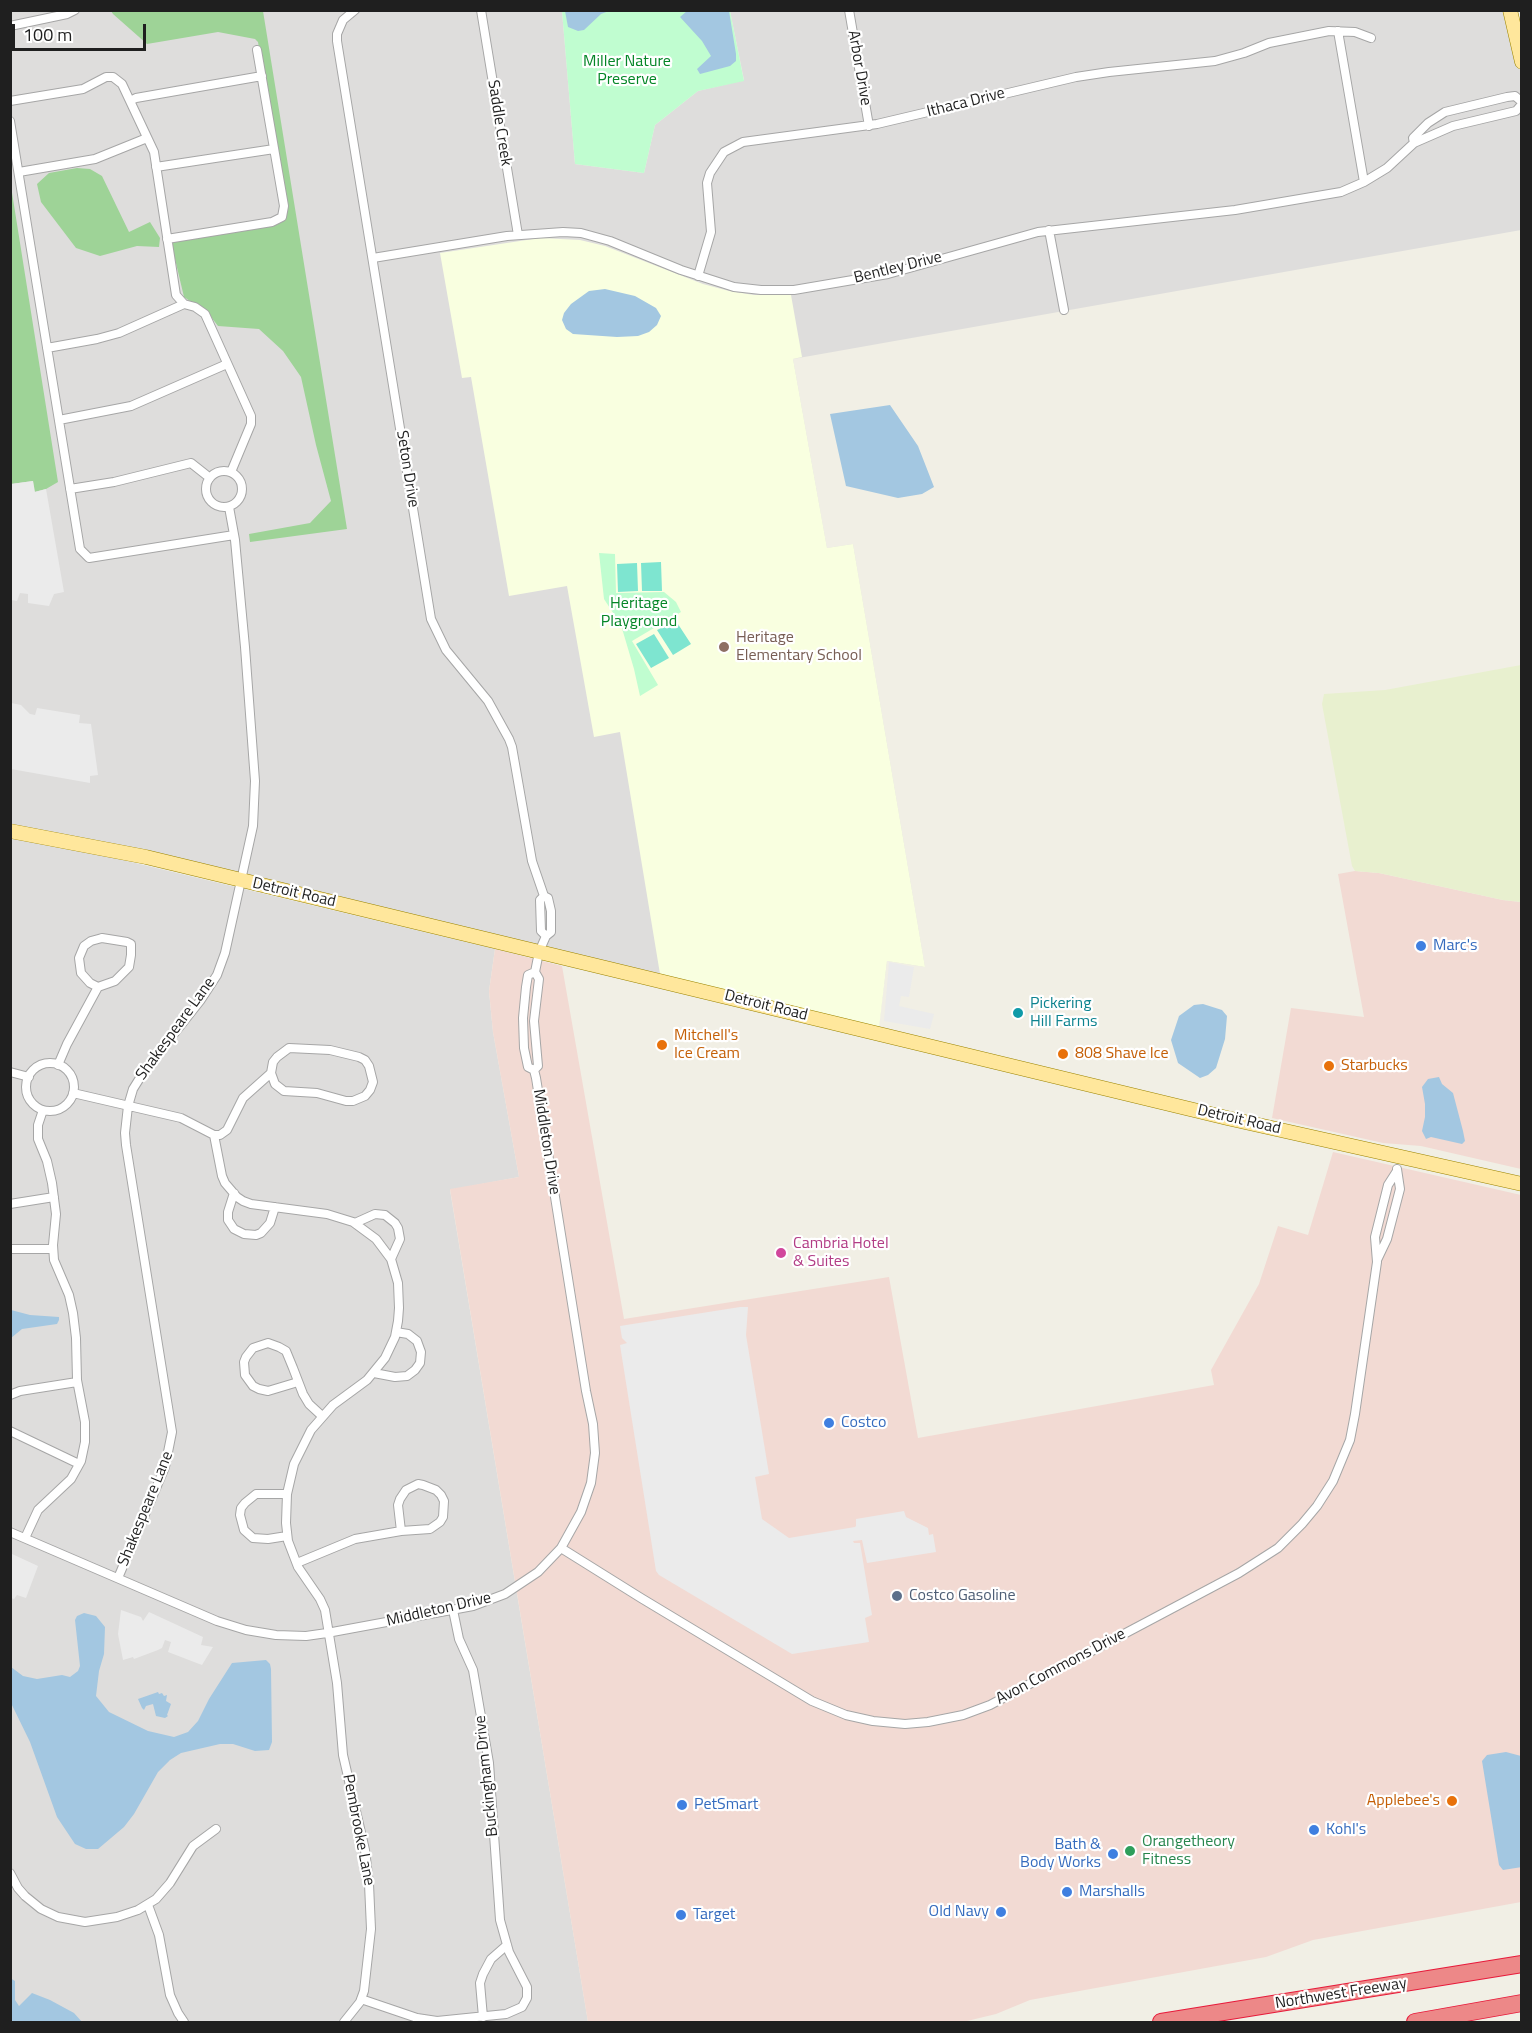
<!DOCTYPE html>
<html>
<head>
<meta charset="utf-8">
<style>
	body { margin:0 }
	#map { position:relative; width:1532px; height:2033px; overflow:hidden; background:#f1efe5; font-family:"Titillium Web",sans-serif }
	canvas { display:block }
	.frame { position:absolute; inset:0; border:12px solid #1f1f1f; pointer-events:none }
	.scale { position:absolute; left:12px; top:24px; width:134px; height:27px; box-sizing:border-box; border:3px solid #1f1f1f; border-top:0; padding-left:8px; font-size:18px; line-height:21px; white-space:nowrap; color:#1f1f1f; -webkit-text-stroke:4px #fff; paint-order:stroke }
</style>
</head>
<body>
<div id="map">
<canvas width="1532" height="2033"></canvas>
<div class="frame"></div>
<div class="scale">100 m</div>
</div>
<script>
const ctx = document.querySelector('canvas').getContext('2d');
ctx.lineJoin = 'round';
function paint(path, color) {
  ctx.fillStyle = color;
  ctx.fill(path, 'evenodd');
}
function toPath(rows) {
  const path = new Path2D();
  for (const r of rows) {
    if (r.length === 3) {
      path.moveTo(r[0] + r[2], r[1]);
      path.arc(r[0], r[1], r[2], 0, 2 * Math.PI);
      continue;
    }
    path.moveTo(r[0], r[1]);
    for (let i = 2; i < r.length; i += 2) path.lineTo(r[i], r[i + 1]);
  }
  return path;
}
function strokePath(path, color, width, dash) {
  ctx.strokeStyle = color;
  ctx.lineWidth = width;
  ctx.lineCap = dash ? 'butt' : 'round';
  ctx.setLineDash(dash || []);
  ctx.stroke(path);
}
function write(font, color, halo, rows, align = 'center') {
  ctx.font = font + ' "Titillium Web",sans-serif';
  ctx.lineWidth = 4.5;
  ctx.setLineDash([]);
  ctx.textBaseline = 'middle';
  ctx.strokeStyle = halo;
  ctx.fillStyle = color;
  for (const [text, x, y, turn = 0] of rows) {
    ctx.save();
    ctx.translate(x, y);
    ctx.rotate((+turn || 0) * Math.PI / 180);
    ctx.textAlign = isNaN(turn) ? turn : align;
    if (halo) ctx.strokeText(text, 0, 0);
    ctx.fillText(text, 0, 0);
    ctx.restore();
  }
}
const residential = toPath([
	[10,11,562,11,575,164,644,173,655,125,698,91,744,80,730,11,1510,11,1522,62,1521,230,793,359,827,548,853,544,925,967,887,961,878,1033,11,831],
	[10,837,85,851,495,949,489,991,493,1032,519,1177,450,1190,588,2022,11,2022]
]);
const commercial = toPath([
	[1355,871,1379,873,1503,900,1521,902,1521,1169,1421,1146,1383,1143,1272,1118,1291,1008,1364,1017,1338,874],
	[495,949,562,966,624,1319,889,1277,918,1438,1214,1385,1211,1370,1259,1284,1278,1226,1308,1235,1333,1152,1521,1195,1521,1902,1313,1940,1266,1957,1030,2000,996,2014,963,2022,588,2022,450,1189,519,1177,493,1032,489,991]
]);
const education = toPath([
	[540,238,580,240,605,246,703,284,729,291,754,295,791,295,802,357,793,359,827,548,853,544,925,967,887,961,879,1028,660,974,620,732,594,737,567,586,509,596,471,377,462,378,440,253]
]);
const farmland = toPath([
	[1521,665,1521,902,1503,900,1379,873,1355,871,1352,866,1322,704,1324,694,1385,690]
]);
const forest = toPath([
	[111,11,263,11,347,529,250,542,249,534,310,523,331,501,316,445,301,377,283,351,259,329,218,326,208,313,184,297,171,242,284,220,280,167,258,42,255,39,218,32,147,44,113,14],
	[77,168,90,169,102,176,129,232,150,222,160,238,159,247,137,246,100,256,76,248,41,202,37,184,49,173],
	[10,180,58,482,46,489,34,492,33,481,11,484]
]);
const park = toPath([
	[562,11,730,11,744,81,698,91,655,125,644,173,575,164],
	[599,553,615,554,616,593,664,592,676,602,681,612,632,641,658,685,640,696,634,669,621,625,604,599]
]);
const pitch = toPath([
	[661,562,662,591,642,591,641,563],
	[637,563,638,591,618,592,617,564],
	[676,621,691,644,673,655,657,630],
	[654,634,669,658,651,668,636,644]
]);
const parking = toPath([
	[33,481,35,492,46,489,64,592,54,594,49,606,28,603,28,594,20,593,17,601,11,600,11,484],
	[11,703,21,705,30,714,35,715,37,708,80,715,79,723,91,724,98,775,90,776,90,783,11,769],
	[889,962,914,967,909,997,901,996,899,1006,934,1014,930,1029,884,1021],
	[740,1307,748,1307,746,1335,769,1474,755,1477,762,1519,789,1538,855,1527,856,1526,856,1519,904,1511,906,1517,928,1528,929,1535,933,1534,936,1552,867,1563,862,1540,853,1541,854,1543,860,1543,872,1615,865,1618,869,1642,792,1654,659,1575,656,1571,620,1345,627,1343,622,1338,620,1326],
	[12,1554,38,1566,26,1598,17,1595,14,1599,11,1598,10,1558],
	[121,1610,141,1617,143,1621,149,1612,203,1637,201,1645,213,1647,202,1665,168,1652,171,1642,165,1640,162,1648,158,1650,134,1659,133,1657,123,1660,118,1634]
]);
const water = toPath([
	[565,11,565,10,609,11,601,14,584,30,578,31,568,27],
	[687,11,729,11,736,54,736,61,730,66,700,74,697,69,711,56,702,41,680,17],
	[605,289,635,296,656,308,661,316,657,325,649,332,638,336,617,337,573,334,566,329,562,320,564,313,571,304,589,291],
	[890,405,918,446,934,487,922,494,898,498,846,486,830,414],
	[1203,1004,1222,1010,1227,1016,1225,1039,1216,1068,1208,1075,1200,1078,1178,1063,1171,1040,1179,1016,1194,1005],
	[1439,1077,1442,1084,1453,1093,1463,1131,1465,1141,1462,1144,1431,1137,1426,1139,1422,1131,1425,1117,1425,1104,1422,1087,1428,1079],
	[11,1310,30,1315,59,1317,59,1320,57,1324,22,1329,11,1338],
	[84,1613,96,1616,105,1627,104,1654,99,1671,96,1696,109,1712,148,1731,174,1737,188,1732,198,1721,209,1699,232,1663,266,1660,270,1664,271,1669,272,1742,269,1750,255,1751,233,1744,220,1744,181,1753,170,1760,158,1772,134,1814,124,1827,98,1849,86,1849,75,1844,57,1817,30,1742,11,1703,11,1667,23,1676,37,1679,62,1675,70,1677,78,1671,80,1666,75,1620,77,1616],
	[158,1692,159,1694,162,1693,164,1696,167,1695,166,1701,171,1704,167,1715,168,1716,165,1718,156,1716,153,1704,146,1706,144,1710,142,1708,138,1699],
	[1506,1752,1521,1756,1522,1867,1503,1870,1499,1865,1482,1761,1487,1755],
	[10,1978,15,1981,15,2000,19,2006,32,1993,50,2000,74,2013,82,2022,11,2022]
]);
const street = toPath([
	[355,10,343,20,337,34,337,41,431,619,446,650,488,701,509,739,512,747,532,861,544,896],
	[481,10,518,235],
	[849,10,869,126],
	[10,26,67,14,75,10],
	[1338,31,1364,182],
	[10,101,83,89,106,77,113,77,122,84,154,152,176,295,184,304],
	[130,101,136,98,262,76],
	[10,121,80,549,89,558,234,535],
	[1414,143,1413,138,1428,123,1445,112,1507,97,1515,96,1522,102],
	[156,167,274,149],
	[19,172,95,159,147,138],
	[1049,230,1064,310],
	[167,239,272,222,282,217,284,206,257,50],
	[373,258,507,236,563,232,581,233,610,241,681,270,734,287,761,290,794,290,888,274,1038,232,1235,210,1341,192,1364,182,1387,168,1414,143,1453,126,1516,111,1522,104],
	[698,276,711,232,707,183,710,173,724,152,743,142,877,124,1076,77,1109,72,1215,61,1244,53,1269,43,1329,31,1355,32,1371,38],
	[47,348,97,339,119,333,184,304,195,307,205,314,251,416,251,424,231,472],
	[59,420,131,406,227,364],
	[224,489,18],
	[70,489,114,482,191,463,210,478],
	[102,938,127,942,131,944,131,955,129,967,115,981,98,987,90,983,81,973,79,958,84,946,91,941,102,938],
	[535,972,539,952,546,936,551,932,551,911,548,898,544,896,540,900,541,931,546,936],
	[50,1087,24],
	[58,1065,67,1044,98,987],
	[10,1072,29,1077],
	[73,1093,181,1118,214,1135],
	[214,1135,222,1176,225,1183,237,1197,243,1201,251,1204,327,1214,353,1222,376,1239,391,1259,398,1283,399,1308,398,1321,395,1337,385,1358,367,1380,333,1405,311,1430,294,1464,287,1494,286,1523,288,1541,298,1567,320,1599,325,1610,337,1683,343,1755,365,1850,369,1884,371,1929,364,1991,360,2002,344,2022],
	[214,1135,220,1135,227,1130,243,1098,271,1073,273,1062,277,1057,289,1048,330,1050,359,1057,365,1060,369,1066,373,1082,370,1090,365,1096,353,1101,346,1101,317,1093,284,1091,275,1084,271,1073],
	[234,1193,228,1212,228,1220,234,1229,244,1234,256,1235,261,1233,270,1223,275,1207],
	[10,1204,54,1197],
	[355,1223,375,1214,385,1215,395,1223,398,1228,400,1239,391,1259],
	[10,1249,53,1249],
	[1377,1260,1387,1239,1400,1189,1397,1169],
	[374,1373,395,1377,407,1376,415,1370,420,1363,421,1352,417,1341,408,1334,396,1332],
	[298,1382,268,1391,259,1389,253,1386,245,1375,244,1362,246,1357,253,1348,268,1343,279,1347,286,1351,293,1368,303,1394,309,1404,322,1416],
	[10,1395,20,1391,77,1382],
	[10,1431,79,1464],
	[287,1494,256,1494,245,1503,241,1508,240,1515,244,1530,253,1538,268,1539,287,1536],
	[10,1532,217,1621,246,1630,276,1635,306,1636,327,1633,473,1606,505,1594,538,1572,561,1548,581,1512,591,1483,595,1453,593,1424,586,1391,536,1078,534,1070,528,1067,524,1048,523,1018,526,987,528,975,535,972,539,979,534,1021,538,1066,534,1070],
	[25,1538,38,1510,71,1479,81,1461,85,1442,85,1422,77,1380,76,1338,73,1313,69,1295,54,1260,53,1245,56,1214,52,1183,47,1161,38,1139,38,1125,43,1110],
	[561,1548,641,1598,812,1701,846,1715,873,1721,905,1724,928,1722,963,1715,990,1705,1239,1573,1278,1548,1302,1524,1317,1506,1333,1481,1350,1440,1355,1414,1377,1262,1375,1237,1388,1185,1397,1171],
	[297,1563,355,1539,401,1531,430,1529,440,1522,443,1517,444,1501,441,1495,436,1490,423,1485,418,1484,406,1490,400,1499,398,1505,401,1531],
	[118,1578,165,1467,172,1432,126,1145,125,1133,128,1106,133,1089,143,1073,200,1001,217,975,225,953,253,826,255,781,245,647,235,540,229,507],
	[10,1873,18,1888,25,1896,41,1909,58,1917,85,1922,117,1917,138,1910,156,1899,170,1883,193,1846,216,1829],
	[148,1905,159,1935,170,1995,178,2013,184,2022],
	[361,1999,417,2018,437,2021,506,2014,522,2007,527,1998,527,1987,509,1952,500,1920,489,1763,473,1670,459,1639,453,1610],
	[483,2017,480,1983,483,1974,491,1959,507,1945]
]);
const primary = toPath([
	[1510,10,1522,62],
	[10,831,146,857,1227,1118,1522,1184]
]);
const highway = toPath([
	[1161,2022,1522,1964],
	[1415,2022,1522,2003]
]);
const markers = [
	[724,647,6,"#8d6e63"],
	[1421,946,6,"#3f7fe0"],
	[1018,1013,6,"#0f9aa8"],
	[662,1045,6,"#e8710a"],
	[1063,1054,6,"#e8710a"],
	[1329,1066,6,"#e8710a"],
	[781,1253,6,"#d1479c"],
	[829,1423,6,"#3f7fe0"],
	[897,1596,6,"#5c6f8a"],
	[1452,1801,6,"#e8710a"],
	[682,1805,6,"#3f7fe0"],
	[1314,1830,6,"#3f7fe0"],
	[1130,1851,6,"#2e9e5b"],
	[1113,1854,6,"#3f7fe0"],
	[1067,1892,6,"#3f7fe0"],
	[1001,1912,6,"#3f7fe0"],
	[681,1915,6,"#3f7fe0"]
];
const parkNames = [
	["Miller Nature",627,62],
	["Preserve",627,80],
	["Heritage",639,604],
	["Playground",639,622]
];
const streetNames = [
	["Arbor Drive",859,68,80],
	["Ithaca Drive",966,103,-14],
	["Saddle Creek",499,123,81],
	["Bentley Drive",898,268,-14],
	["Seton Drive",407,469,81],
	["Detroit Road",294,893,13],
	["Detroit Road",766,1006,14],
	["Shakespeare Lane",176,1029,-54],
	["Detroit Road",1239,1120,13],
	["Middleton Drive",546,1142,81],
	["Shakespeare Lane",146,1509,-68],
	["Middleton Drive",439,1610,-13],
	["Avon Commons Drive",1061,1667,-28],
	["Buckingham Drive",487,1776,-96],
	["Pembrooke Lane",358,1830,79],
	["Northwest Freeway",1341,1994,-9]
];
const educationNames = [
	["Heritage",736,638],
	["Elementary School",736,656]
];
const shopNames = [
	["Marc's",1433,946],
	["Costco",841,1423],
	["PetSmart",694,1805],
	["Kohl's",1326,1830],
	["Bath &",1101,1845,"right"],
	["Body Works",1101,1863,"right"],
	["Marshalls",1079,1892],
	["Old Navy",989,1912,"right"],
	["Target",693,1915]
];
const cultureNames = [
	["Pickering",1030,1004],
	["Hill Farms",1030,1022]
];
const foodNames = [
	["Mitchell's",674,1036],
	["Ice Cream",674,1054],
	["808 Shave Ice",1075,1054],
	["Starbucks",1341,1066],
	["Applebee's",1440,1801,"right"]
];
const hotelNames = [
	["Cambria Hotel",793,1244],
	["& Suites",793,1262]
];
const serviceNames = [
	["Costco Gasoline",909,1596]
];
const leisureNames = [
	["Orangetheory",1142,1842],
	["Fitness",1142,1860]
];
paint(residential, '#dedddc');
paint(commercial, '#f2dad3');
paint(education, '#f9ffe0');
paint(farmland, '#e8f0cf');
paint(forest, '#9ed397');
paint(park, '#c0fdd0');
paint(pitch, '#7ee5d0');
paint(parking, '#ebebeb');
paint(water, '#a3c7e1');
strokePath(street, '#a6a6a6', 10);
strokePath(primary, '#9b8400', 15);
strokePath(highway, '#e71a3a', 18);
strokePath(street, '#fff', 8);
strokePath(primary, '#ffe79c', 14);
strokePath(highway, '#ed8888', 16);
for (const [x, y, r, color] of markers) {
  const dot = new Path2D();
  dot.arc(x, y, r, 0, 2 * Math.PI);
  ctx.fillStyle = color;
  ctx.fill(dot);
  strokePath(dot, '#fff', 2);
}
write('16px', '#048627', '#fff', parkNames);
write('16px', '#1f1f1f', '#fff', streetNames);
write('16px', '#785e54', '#fff', educationNames, 'left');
write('16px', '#366cbe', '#fff', shopNames, 'left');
write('16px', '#0d838f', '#fff', cultureNames, 'left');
write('16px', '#c56008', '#fff', foodNames, 'left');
write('16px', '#b23c85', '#fff', hotelNames, 'left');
write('16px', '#4e5e75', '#fff', serviceNames, 'left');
write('16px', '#27864d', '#fff', leisureNames, 'left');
</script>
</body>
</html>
